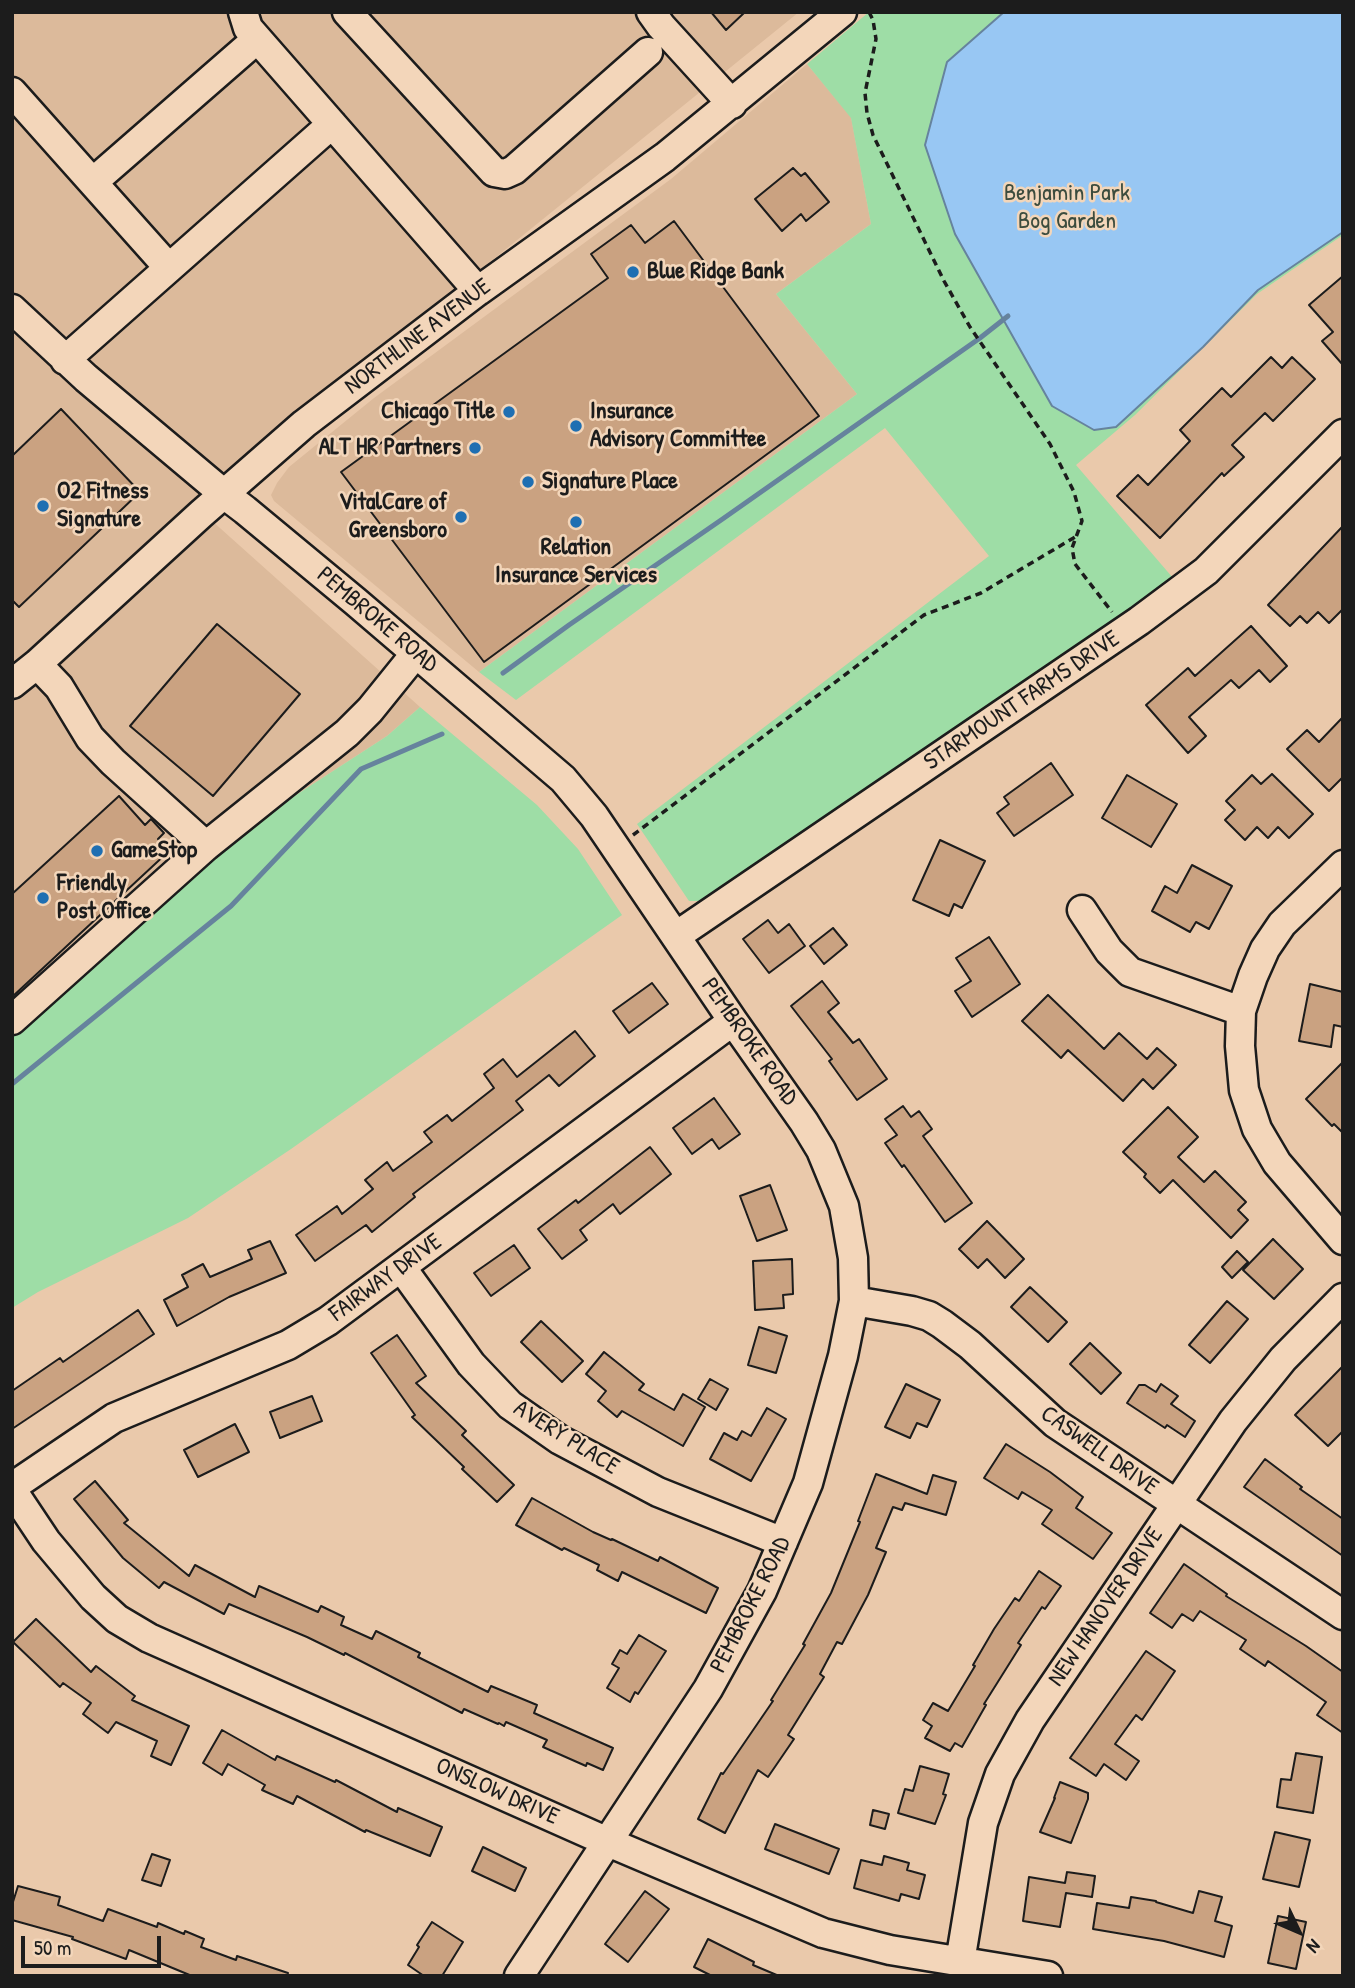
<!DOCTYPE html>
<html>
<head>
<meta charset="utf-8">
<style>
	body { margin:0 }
	#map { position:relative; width:1355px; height:1988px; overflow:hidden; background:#eac9ab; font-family:"Patrick Hand",sans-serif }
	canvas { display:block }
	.frame { position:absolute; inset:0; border:14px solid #1c1c1c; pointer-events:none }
	.north { position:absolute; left:1264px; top:1897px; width:70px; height:70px; -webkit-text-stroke:5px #f3d6ba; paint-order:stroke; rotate:134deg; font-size:19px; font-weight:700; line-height:28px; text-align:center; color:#1c1c1c }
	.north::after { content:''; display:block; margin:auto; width:24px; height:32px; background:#1c1c1c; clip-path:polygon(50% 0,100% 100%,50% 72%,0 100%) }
	.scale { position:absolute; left:21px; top:1936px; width:140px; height:32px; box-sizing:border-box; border:4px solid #1c1c1c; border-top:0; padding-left:9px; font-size:21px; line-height:24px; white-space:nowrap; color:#1c1c1c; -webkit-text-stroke:5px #f3d6ba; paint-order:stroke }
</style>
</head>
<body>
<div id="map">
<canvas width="1355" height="1988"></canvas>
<div class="frame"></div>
<div class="north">N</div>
<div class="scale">50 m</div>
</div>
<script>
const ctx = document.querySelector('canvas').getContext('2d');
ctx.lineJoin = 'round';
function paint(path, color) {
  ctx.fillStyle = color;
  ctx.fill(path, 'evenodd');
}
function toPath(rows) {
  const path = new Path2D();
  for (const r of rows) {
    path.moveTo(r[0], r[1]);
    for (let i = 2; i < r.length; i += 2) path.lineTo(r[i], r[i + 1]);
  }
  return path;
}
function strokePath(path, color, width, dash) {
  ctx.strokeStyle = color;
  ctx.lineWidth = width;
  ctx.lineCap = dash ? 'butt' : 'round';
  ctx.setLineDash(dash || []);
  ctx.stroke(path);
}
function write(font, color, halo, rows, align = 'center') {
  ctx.font = font + ' "Patrick Hand",sans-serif';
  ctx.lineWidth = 5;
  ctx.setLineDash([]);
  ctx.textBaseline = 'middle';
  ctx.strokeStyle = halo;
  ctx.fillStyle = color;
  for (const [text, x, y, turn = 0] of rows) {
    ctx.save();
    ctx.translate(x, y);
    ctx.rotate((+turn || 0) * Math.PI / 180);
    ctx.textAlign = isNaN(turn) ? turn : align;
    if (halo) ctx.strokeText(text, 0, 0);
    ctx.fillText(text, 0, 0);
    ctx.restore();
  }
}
const built = toPath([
	[12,12,799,12,192,503,420,707,387,736,259,819,12,1035],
	[807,64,851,117,871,224,776,294,857,394,479,672,274,501,271,495,277,483,289,467,374,398,671,179]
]);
const green = toPath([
	[869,12,1343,12,1343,235,1257,294,1135,415,1076,465,1173,578,1110,627,704,901,689,901,637,824,989,556,885,428,516,700,479,672,857,394,776,294,871,224,851,118,807,64],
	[420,707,537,805,578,849,622,915,291,1149,188,1218,38,1292,12,1308,12,1035,259,819,387,736]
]);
const water = toPath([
	[1004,12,1343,12,1343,232,1258,290,1203,347,1116,427,1094,430,1052,406,955,234,925,145,947,62,1004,12]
]);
const stream = toPath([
	[503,673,569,625,724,518,980,338,1008,316],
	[12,1084,231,906,361,769,442,734]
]);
const building = toPath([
	[711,12,745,12,726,30,711,12],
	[793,168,801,176,805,173,829,202,806,221,801,214,782,231,755,199,793,168],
	[674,221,819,416,484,662,341,472,608,278,591,254,631,225,645,243,674,221],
	[1343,276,1343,365,1322,341,1333,332,1309,305,1343,276],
	[1271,357,1282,368,1292,357,1315,379,1273,421,1265,413,1232,445,1244,457,1224,476,1222,473,1160,538,1117,496,1138,475,1148,485,1190,441,1180,430,1222,388,1231,397,1271,357],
	[61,409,140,492,19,607,12,600,12,456,61,409],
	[1343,526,1343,609,1329,623,1318,612,1307,623,1300,616,1290,626,1268,605,1343,526],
	[217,624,300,694,213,796,130,726,217,624],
	[1251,626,1287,666,1270,682,1259,670,1239,688,1231,680,1189,717,1206,736,1188,753,1146,705,1188,668,1195,676,1251,626],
	[1343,717,1343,777,1329,791,1287,749,1307,730,1319,742,1343,717],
	[1051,763,1073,795,1014,836,997,813,1009,804,1004,797,1051,763],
	[1272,774,1313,814,1289,838,1278,827,1268,838,1257,827,1245,840,1225,820,1235,810,1226,801,1252,775,1261,784,1272,774],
	[1127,775,1177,804,1151,847,1102,818,1127,775],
	[119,796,145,825,151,819,164,833,158,839,169,851,12,997,12,894,119,796],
	[940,840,985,861,962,908,954,904,949,916,913,900,940,840],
	[1192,865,1232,886,1209,929,1196,922,1190,932,1152,911,1165,886,1177,893,1192,865],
	[768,920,778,933,789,924,805,946,769,973,743,939,768,920],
	[833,928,847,945,824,964,810,946,833,928],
	[989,937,1020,984,972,1017,955,991,971,981,956,958,989,937],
	[822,981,839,1003,828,1012,853,1043,859,1039,887,1079,857,1100,829,1061,832,1059,791,1006,822,981],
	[652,983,668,1004,629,1033,613,1011,652,983],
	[1310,984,1343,992,1343,1027,1334,1025,1331,1047,1299,1041,1310,984],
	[1048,995,1104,1049,1119,1033,1147,1059,1157,1048,1176,1065,1153,1089,1143,1079,1123,1101,1068,1050,1061,1058,1022,1021,1048,995],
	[575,1031,595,1056,559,1086,549,1075,516,1101,523,1110,413,1194,415,1197,372,1232,366,1225,315,1261,296,1235,337,1206,342,1214,373,1189,365,1180,387,1162,393,1171,432,1142,424,1132,447,1115,452,1121,494,1088,484,1074,503,1059,517,1077,575,1031],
	[1343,1062,1343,1133,1334,1124,1332,1126,1306,1099,1343,1062],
	[714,1098,740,1134,719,1149,712,1139,692,1154,673,1128,714,1098],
	[903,1106,911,1117,919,1111,932,1129,923,1136,972,1203,945,1222,904,1165,902,1167,885,1143,897,1135,885,1119,903,1106],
	[1168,1107,1198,1137,1178,1157,1204,1182,1215,1171,1246,1202,1238,1210,1248,1220,1231,1238,1173,1180,1160,1193,1144,1177,1146,1174,1123,1152,1168,1107],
	[650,1147,671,1174,620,1214,613,1204,580,1230,587,1240,562,1259,538,1229,576,1200,578,1203,650,1147],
	[770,1185,787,1230,757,1241,740,1196,770,1185],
	[987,1221,1024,1259,1005,1278,987,1259,978,1268,959,1249,987,1221],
	[1273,1239,1303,1269,1274,1299,1243,1270,1273,1239],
	[270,1241,286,1273,229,1297,177,1326,164,1300,188,1287,182,1275,203,1264,210,1277,252,1259,248,1250,270,1241],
	[514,1245,530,1268,491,1296,474,1273,514,1245],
	[1237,1251,1248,1262,1232,1278,1222,1267,1237,1251],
	[792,1259,793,1294,783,1295,784,1308,755,1310,753,1261,792,1259],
	[1030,1287,1067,1322,1048,1342,1011,1307,1030,1287],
	[1227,1301,1248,1319,1210,1363,1189,1345,1227,1301],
	[138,1310,154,1334,12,1429,12,1391,60,1358,63,1362,138,1310],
	[541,1321,583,1361,562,1382,521,1342,541,1321],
	[759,1327,787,1336,776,1373,748,1365,759,1327],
	[397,1335,426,1376,416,1383,466,1431,462,1435,514,1485,497,1502,462,1469,464,1467,412,1417,415,1415,371,1353,397,1335],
	[1090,1343,1121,1373,1101,1394,1070,1364,1090,1343],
	[604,1352,644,1384,639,1390,674,1410,683,1394,705,1407,683,1446,622,1411,617,1417,598,1401,606,1391,586,1374,604,1352],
	[1343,1366,1343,1431,1328,1446,1295,1415,1343,1366],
	[710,1379,728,1389,716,1410,698,1399,710,1379],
	[906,1384,940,1400,927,1427,917,1423,910,1438,885,1427,906,1384],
	[1161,1384,1178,1396,1171,1404,1195,1421,1185,1437,1167,1425,1165,1428,1127,1403,1139,1385,1145,1385,1156,1392,1161,1384],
	[312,1396,322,1421,280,1438,270,1412,312,1396],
	[767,1408,786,1419,751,1481,710,1459,724,1433,737,1440,742,1431,751,1436,767,1408],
	[235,1424,249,1452,198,1477,184,1450,235,1424],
	[1006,1444,1050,1472,1083,1497,1076,1508,1112,1533,1093,1559,1042,1524,1052,1510,1022,1492,1018,1499,984,1478,1006,1444],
	[1265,1459,1302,1487,1300,1489,1343,1519,1343,1556,1244,1487,1265,1459],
	[876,1474,927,1494,933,1475,956,1482,946,1515,905,1503,902,1510,893,1507,876,1548,886,1552,868,1595,842,1644,837,1642,820,1674,824,1677,788,1735,794,1739,768,1777,758,1770,725,1833,698,1819,721,1773,723,1774,773,1701,771,1700,805,1645,803,1644,831,1593,860,1522,858,1521,876,1474],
	[95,1481,128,1520,124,1523,189,1576,195,1565,255,1597,259,1586,318,1612,321,1606,344,1617,341,1625,372,1639,376,1631,420,1653,418,1657,488,1692,491,1686,537,1705,534,1713,613,1748,603,1770,587,1763,586,1766,543,1747,547,1740,506,1722,504,1726,499,1723,498,1724,464,1709,462,1713,345,1653,344,1655,307,1637,229,1604,224,1614,164,1582,159,1588,123,1558,74,1499,95,1481],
	[532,1498,593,1532,611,1540,612,1539,658,1561,660,1557,718,1588,706,1613,622,1572,618,1581,597,1570,599,1565,564,1548,562,1550,516,1525,532,1498],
	[1184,1564,1227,1594,1226,1596,1306,1646,1343,1672,1343,1733,1317,1715,1326,1702,1268,1661,1265,1666,1240,1649,1246,1640,1211,1618,1200,1611,1193,1621,1182,1614,1172,1628,1150,1613,1184,1564],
	[1039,1571,1061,1586,1045,1609,1042,1607,1018,1643,1021,1645,984,1704,986,1705,962,1747,955,1743,950,1751,925,1738,932,1726,923,1720,933,1703,948,1711,975,1666,973,1665,994,1629,1015,1598,1019,1601,1039,1571],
	[36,1619,91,1672,96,1666,135,1696,132,1700,189,1726,171,1765,151,1756,157,1741,116,1722,108,1733,83,1714,91,1703,63,1683,60,1687,13,1642,36,1619],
	[639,1635,666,1651,638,1694,635,1692,630,1702,607,1688,619,1668,612,1664,620,1650,627,1654,639,1635],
	[1146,1651,1175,1671,1142,1720,1136,1715,1115,1744,1139,1761,1126,1780,1104,1764,1096,1776,1070,1758,1146,1651],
	[222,1730,275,1760,277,1756,335,1782,336,1780,397,1812,398,1808,442,1827,430,1856,366,1830,365,1832,297,1796,293,1804,262,1790,265,1785,228,1764,222,1775,203,1763,222,1730],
	[1296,1753,1322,1757,1313,1813,1277,1807,1281,1779,1291,1780,1296,1753],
	[920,1766,949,1774,943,1794,946,1795,935,1824,898,1813,905,1789,913,1791,920,1766],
	[1060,1782,1088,1793,1088,1799,1071,1843,1040,1832,1055,1798,1054,1798,1060,1782],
	[873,1810,889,1814,885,1829,870,1825,873,1810],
	[775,1824,839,1849,829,1874,765,1849,775,1824],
	[1275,1832,1310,1840,1299,1887,1263,1879,1275,1832],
	[483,1847,526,1868,515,1891,472,1871,483,1847],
	[152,1854,170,1860,161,1886,142,1880,152,1854],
	[884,1856,909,1863,907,1870,925,1875,919,1899,901,1894,899,1901,854,1888,861,1860,882,1865,884,1856],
	[1067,1872,1095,1876,1092,1897,1066,1893,1060,1927,1023,1921,1029,1877,1065,1883,1067,1872],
	[18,1886,60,1897,58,1905,103,1921,108,1909,157,1927,158,1923,184,1934,185,1931,204,1939,201,1947,236,1960,237,1956,288,1973,287,1976,192,1976,129,1950,126,1959,72,1939,73,1937,12,1920,12,1905,18,1886],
	[645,1891,669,1909,628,1962,605,1944,645,1891],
	[1199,1891,1222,1897,1215,1921,1232,1926,1224,1957,1164,1941,1093,1929,1097,1903,1129,1908,1131,1897,1156,1901,1156,1902,1193,1913,1199,1891],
	[1278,1916,1306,1922,1296,1969,1268,1963,1278,1916],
	[432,1922,463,1942,442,1976,424,1976,408,1965,419,1947,417,1945,432,1922],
	[708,1939,754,1962,753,1965,779,1976,712,1976,694,1967,708,1939]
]);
const path = toPath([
	[869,12,873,20,876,39,865,93,867,113,873,135,944,281,970,327,1050,444,1074,492,1082,521,1072,548,1075,564,1112,612],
	[633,835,924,615,981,593,1075,537]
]);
const minor = toPath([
	[243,12,248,28,478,291],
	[347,12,494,172,505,174,514,170,648,52],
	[651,12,661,26,732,104],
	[12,92,169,268],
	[93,182,257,39],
	[12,309,86,378,224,494,245,510,356,602,563,779,594,816,733,1021,804,1122,821,1150,844,1206,853,1258,854,1301,843,1356,808,1483,762,1591,708,1689,519,1976],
	[65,360,332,124],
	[37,664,59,687,90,738,113,762,206,846],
	[12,684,37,664,201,514,304,424,478,291,665,157,842,12],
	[1343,865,1282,924,1265,949,1253,976,1241,1011,1240,1046,1244,1090,1257,1129,1277,1163,1343,1240],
	[1082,910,1109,951,1130,972,1241,1011],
	[676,936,1139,621,1206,571,1343,434],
	[12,1020,206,846,347,733,370,710,416,653],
	[401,1267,471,1364,510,1405,560,1440,658,1492,783,1542],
	[854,1301,912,1311,929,1316,942,1324,970,1345,1055,1423,1343,1615],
	[12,1487,114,1418,288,1345,328,1321,733,1021],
	[12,1490,46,1541,93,1597,117,1619,149,1638,608,1842,823,1933,890,1950,1048,1976],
	[960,1962,983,1823,1000,1774,1030,1720,1233,1421,1283,1359,1343,1298]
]);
const markers = [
	[633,272,7,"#1f6fb2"],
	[509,412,7,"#1f6fb2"],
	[576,426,7,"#1f6fb2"],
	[475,448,7,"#1f6fb2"],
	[528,482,7,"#1f6fb2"],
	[43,506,7,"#1f6fb2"],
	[461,517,7,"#1f6fb2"],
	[576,522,7,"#1f6fb2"],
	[97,851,7,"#1f6fb2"],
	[43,898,7,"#1f6fb2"]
];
const parkNames = [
	["Benjamin Park",1067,194],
	["Bog Garden",1067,222]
];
const poiNames = [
	["Blue Ridge Bank",647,272],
	["Chicago Title",495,412,"right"],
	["Insurance",590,412],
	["Advisory Committee",590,440],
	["ALT HR Partners",461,448,"right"],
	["Signature Place",542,482],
	["O2 Fitness",57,492],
	["Signature",57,520],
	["VitalCare of",447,503,"right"],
	["Greensboro",447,531,"right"],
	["Relation",576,548,"center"],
	["Insurance Services",576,576,"center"],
	["GameStop",111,851],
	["Friendly",57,884],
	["Post Office",57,912]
];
const streetNames = [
	["NORTHLINE AVENUE",418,337,-37],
	["PEMBROKE ROAD",377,620,40],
	["STARMOUNT FARMS DRIVE",1022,701,-34],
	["PEMBROKE ROAD",749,1042,55],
	["FAIRWAY DRIVE",386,1278,-36],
	["AVERY PLACE",566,1438,32],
	["CASWELL DRIVE",1099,1451,35],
	["PEMBROKE ROAD",751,1605,-63],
	["NEW HANOVER DRIVE",1106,1607,-56],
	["ONSLOW DRIVE",497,1792,24]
];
paint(built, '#dcba9b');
paint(green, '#9edda6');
paint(water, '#98c7f3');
strokePath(water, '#66839d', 2);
strokePath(stream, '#66839d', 5);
paint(building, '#caa281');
strokePath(building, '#1c1c1c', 2);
strokePath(minor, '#1c1c1c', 33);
strokePath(path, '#1c1c1c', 3.5, [7, 5]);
strokePath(minor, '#f3d6ba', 28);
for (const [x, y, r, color] of markers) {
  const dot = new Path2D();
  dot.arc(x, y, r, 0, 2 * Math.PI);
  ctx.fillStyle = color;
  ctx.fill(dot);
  strokePath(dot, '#f3d6ba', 2.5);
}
write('24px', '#3c4c3e', '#f3d6ba', parkNames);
write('bold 24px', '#1c1c1c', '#f3d6ba', poiNames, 'left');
write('24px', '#1c1c1c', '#f3d6ba', streetNames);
</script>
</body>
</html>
